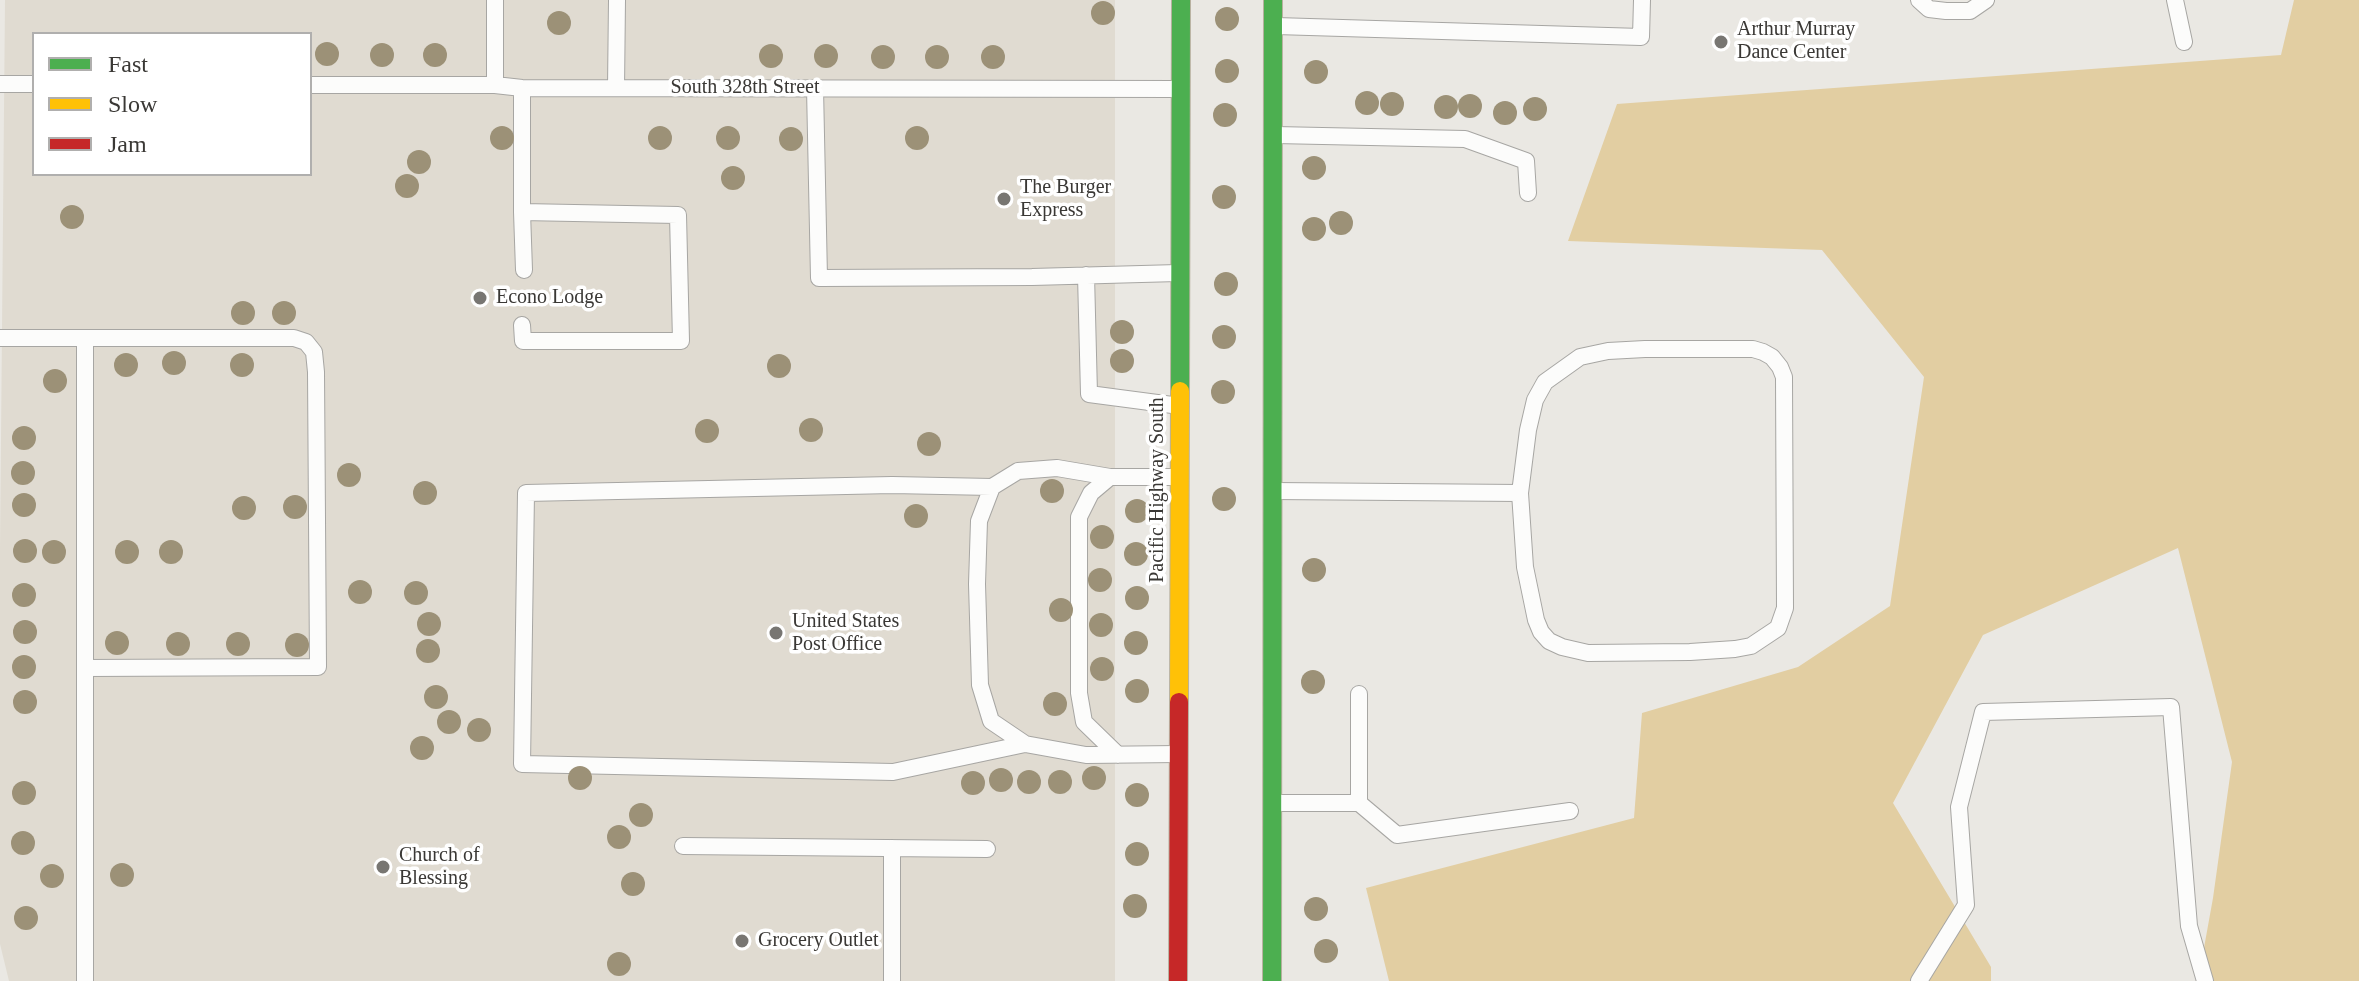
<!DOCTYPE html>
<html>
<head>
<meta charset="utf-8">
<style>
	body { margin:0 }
	#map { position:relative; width:2359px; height:981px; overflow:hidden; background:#eae8e3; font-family:Georgia,serif }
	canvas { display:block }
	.legend { position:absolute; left:32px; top:32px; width:280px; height:144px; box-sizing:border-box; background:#fff; border:2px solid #b0afae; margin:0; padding:10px 14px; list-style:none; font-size:24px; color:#3a3835 }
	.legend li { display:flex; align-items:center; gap:16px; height:40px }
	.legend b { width:40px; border:2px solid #b0afae }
</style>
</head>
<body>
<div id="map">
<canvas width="2359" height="981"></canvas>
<ul class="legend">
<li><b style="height:10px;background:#4caf50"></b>Fast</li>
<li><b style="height:10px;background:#ffc107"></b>Slow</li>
<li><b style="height:10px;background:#c62828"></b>Jam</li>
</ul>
</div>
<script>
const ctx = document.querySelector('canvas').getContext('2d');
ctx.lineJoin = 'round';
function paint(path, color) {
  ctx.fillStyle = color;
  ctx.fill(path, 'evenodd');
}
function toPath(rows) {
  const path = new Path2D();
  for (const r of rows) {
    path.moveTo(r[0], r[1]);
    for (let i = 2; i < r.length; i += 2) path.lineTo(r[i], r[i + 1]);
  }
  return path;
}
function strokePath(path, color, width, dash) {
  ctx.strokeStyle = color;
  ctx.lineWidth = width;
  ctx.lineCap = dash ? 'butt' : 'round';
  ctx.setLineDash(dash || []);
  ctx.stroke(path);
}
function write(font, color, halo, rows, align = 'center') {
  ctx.font = font + ' Georgia,serif';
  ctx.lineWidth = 7;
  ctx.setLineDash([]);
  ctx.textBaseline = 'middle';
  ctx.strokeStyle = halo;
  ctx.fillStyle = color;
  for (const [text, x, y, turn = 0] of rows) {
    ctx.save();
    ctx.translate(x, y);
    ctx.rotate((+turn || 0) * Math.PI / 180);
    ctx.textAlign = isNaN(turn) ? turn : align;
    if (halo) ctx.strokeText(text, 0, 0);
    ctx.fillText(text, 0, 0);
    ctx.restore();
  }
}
const built = toPath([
	[5,0,1115,0,1115,981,9,981,0,944,0,548],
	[34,34,310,34,310,174,34,174]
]);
const green = toPath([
	[2294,0,2359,0,2359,981,2198,981,2213,898,2232,762,2178,548,1983,635,1893,803,1991,967,1991,981,1389,981,1366,888,1634,818,1642,713,1798,667,1890,606,1924,377,1822,250,1568,241,1617,104,2281,55]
]);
const lane = toPath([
	[495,0,495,85],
	[1919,0,1929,9,1946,11,1970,11,1986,0],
	[2175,0,2184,42],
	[1276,26,1641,37,1642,0],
	[0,84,34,84],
	[310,85,495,85,522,88,1179,89],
	[522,88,522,212,678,215,681,341,523,341,522,325],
	[616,88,617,0],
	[815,88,819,278,1032,277,1178,273],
	[1275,135,1465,139,1526,161,1528,193],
	[522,212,524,270],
	[1086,275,1089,394,1180,406],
	[0,338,294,338,306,342,314,352,316,372,318,667,85,668],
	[85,338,85,981],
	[1645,349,1753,349,1763,352,1772,357,1780,367,1784,377,1785,608,1778,628,1751,646,1735,649,1690,652,1588,653,1562,647,1549,641,1541,632,1536,620,1525,567,1520,493,1528,430,1535,400,1545,382,1580,357,1608,351,1645,349],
	[1110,477,1091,493,1079,517,1079,693,1084,722,1118,755],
	[1178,477,1110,477,1057,468,1018,471,992,487,979,521,977,584,980,685,991,721,1025,744,1086,755,1178,754],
	[992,487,892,485,526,493,522,764,893,772,1025,744],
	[1273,491,1520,493],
	[1275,803,1359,803,1359,694],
	[1359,803,1397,835,1570,811],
	[683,846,987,849],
	[892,848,892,981],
	[1919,981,1966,905,1959,807,1983,712,2171,707,2189,926,2205,981]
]);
const fast = toPath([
	[1180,391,1181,0],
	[1272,981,1273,0]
]);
const slow = toPath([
	[1179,702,1180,391]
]);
const jam = toPath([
	[1178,981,1179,702]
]);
const trees = [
	[1103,13],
	[1227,19],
	[559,23],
	[327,54],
	[382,55],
	[435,55],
	[771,56],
	[826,56],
	[883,57],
	[937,57],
	[993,57],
	[1227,71],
	[1316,72],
	[1367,103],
	[1392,104],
	[1470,106],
	[1446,107],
	[1535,109],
	[1505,113],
	[1225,115],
	[502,138],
	[660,138],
	[728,138],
	[917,138],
	[791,139],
	[419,162],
	[1314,168],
	[733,178],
	[407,186],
	[1224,197],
	[72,217],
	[1341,223],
	[1314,229],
	[1226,284],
	[243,313],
	[284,313],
	[1122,332],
	[1224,337],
	[1122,361],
	[174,363],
	[126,365],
	[242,365],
	[779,366],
	[55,381],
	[1223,392],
	[811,430],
	[707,431],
	[24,438],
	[929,444],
	[23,473],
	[349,475],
	[1052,491],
	[425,493],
	[1224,499],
	[24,505],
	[295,507],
	[244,508],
	[1137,511],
	[916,516],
	[1102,537],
	[25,551],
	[54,552],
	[127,552],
	[171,552],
	[1136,554],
	[1314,570],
	[1100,580],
	[360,592],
	[416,593],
	[24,595],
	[1137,598],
	[1061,610],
	[429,624],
	[1101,625],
	[25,632],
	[117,643],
	[1136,643],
	[178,644],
	[238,644],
	[297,645],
	[428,651],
	[24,667],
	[1102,669],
	[1313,682],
	[1137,691],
	[436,697],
	[25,702],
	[1055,704],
	[449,722],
	[479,730],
	[422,748],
	[580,778],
	[1094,778],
	[1001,780],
	[1029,782],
	[1060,782],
	[973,783],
	[24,793],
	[1137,795],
	[641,815],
	[619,837],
	[23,843],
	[1137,854],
	[122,875],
	[52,876],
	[633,884],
	[1135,906],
	[1316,909],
	[26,918],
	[1326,951],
	[619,964]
];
const markers = [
	[1721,42,8,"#787672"],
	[1004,199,8,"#787672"],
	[480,298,8,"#787672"],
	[776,633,8,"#787672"],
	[383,867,8,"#787672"],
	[742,941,8,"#787672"]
];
const poiNames = [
	["Arthur Murray",1737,30],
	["Dance Center",1737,53],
	["The Burger",1020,188],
	["Express",1020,211],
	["Econo Lodge",496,298],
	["United States",792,622],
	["Post Office",792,645],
	["Church of",399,856],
	["Blessing",399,879],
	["Grocery Outlet",758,941]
];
const streetNames = [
	["South 328th Street",745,88],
	["Pacific Highway South",1158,490,-90]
];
paint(built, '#e0dbd1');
paint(green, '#e2cea2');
strokePath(lane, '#a7a6a3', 18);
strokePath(fast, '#b8b1a0', 20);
strokePath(slow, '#b8b1a0', 20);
strokePath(jam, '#b8b1a0', 20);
strokePath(lane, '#fcfcfb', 16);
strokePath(fast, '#4caf50', 18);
strokePath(slow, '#ffc107', 18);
strokePath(jam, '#c62828', 18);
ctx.fillStyle = '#9c9177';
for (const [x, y] of trees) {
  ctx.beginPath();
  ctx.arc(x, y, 12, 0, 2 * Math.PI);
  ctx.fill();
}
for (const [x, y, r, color] of markers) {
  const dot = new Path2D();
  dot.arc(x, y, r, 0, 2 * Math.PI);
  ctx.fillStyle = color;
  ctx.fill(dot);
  strokePath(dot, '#fff', 3);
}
write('20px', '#3a3835', '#fff', poiNames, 'left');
write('20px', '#3a3835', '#fff', streetNames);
</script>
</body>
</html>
